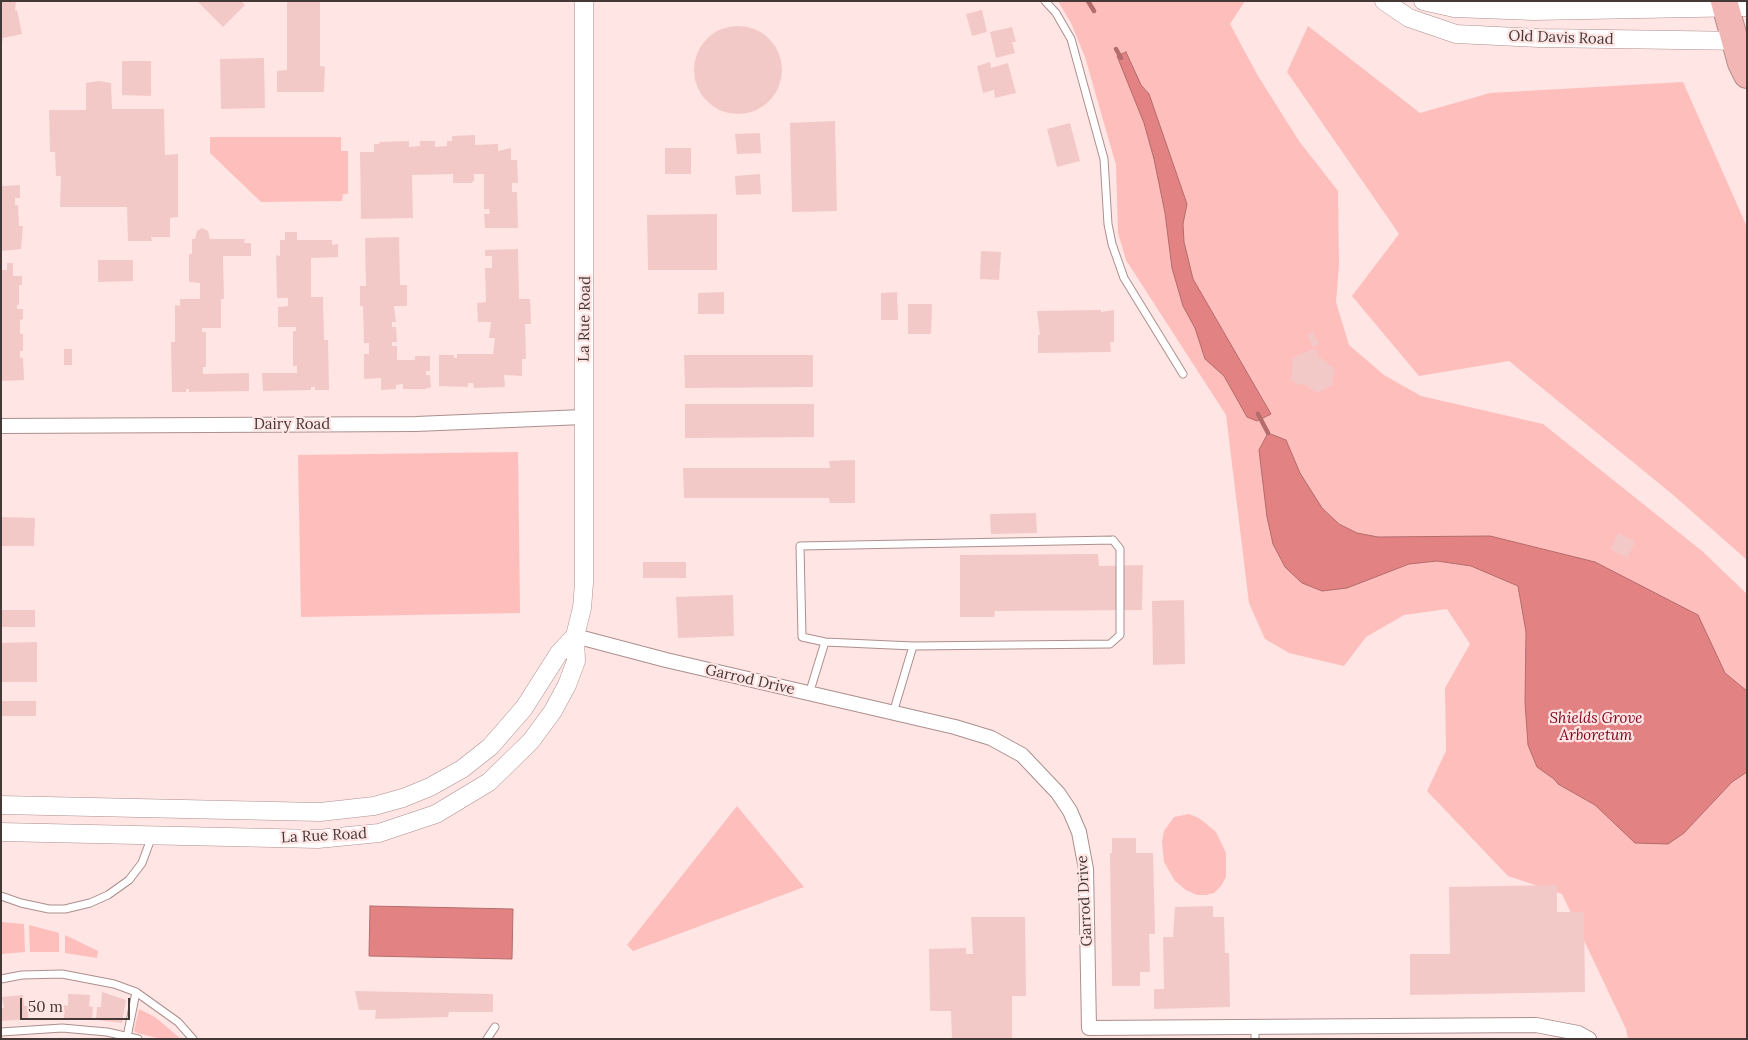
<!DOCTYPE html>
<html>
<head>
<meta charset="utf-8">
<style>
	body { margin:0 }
	#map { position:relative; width:1748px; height:1040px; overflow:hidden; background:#ffe5e4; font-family:Lora,serif }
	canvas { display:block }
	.frame { position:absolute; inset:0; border:2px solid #453938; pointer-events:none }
	.scale { position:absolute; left:20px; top:998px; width:110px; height:22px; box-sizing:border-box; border:2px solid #453938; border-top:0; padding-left:6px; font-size:15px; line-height:18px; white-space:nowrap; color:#453938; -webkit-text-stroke:4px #ffe5e4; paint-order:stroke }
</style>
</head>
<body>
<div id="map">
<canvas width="1748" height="1040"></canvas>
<div class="frame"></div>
<div class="scale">50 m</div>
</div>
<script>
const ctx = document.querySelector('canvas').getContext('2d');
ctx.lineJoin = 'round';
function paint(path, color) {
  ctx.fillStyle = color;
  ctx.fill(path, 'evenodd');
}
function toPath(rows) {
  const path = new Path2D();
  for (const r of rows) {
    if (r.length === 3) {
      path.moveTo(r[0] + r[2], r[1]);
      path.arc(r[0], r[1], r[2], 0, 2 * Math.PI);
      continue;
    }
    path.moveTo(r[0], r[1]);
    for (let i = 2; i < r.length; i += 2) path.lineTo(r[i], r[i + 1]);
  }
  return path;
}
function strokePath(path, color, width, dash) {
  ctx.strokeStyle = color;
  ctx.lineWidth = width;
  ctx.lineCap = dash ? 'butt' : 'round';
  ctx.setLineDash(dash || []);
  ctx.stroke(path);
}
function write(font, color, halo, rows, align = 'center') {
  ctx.font = font + ' Lora,serif';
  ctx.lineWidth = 4.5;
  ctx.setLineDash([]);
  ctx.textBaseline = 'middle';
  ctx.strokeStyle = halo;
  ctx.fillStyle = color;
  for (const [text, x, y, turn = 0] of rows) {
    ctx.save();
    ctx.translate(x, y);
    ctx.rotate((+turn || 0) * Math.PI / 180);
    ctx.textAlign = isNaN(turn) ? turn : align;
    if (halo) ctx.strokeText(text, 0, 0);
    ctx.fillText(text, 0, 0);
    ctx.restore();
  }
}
const green = toPath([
	[1058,1,1245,1,1230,24,1258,76,1299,141,1338,191,1339,265,1336,302,1349,345,1384,375,1421,396,1543,424,1702,551,1747,594,1747,1039,1628,1039,1626,1029,1562,894,1508,876,1427,791,1446,751,1445,688,1470,644,1447,609,1404,615,1366,637,1344,666,1289,653,1265,639,1249,603,1226,415,1126,260,1118,233,1116,165,1085,57,1071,23],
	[1308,26,1420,113,1490,93,1683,82,1747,227,1747,560,1672,494,1509,361,1419,376,1352,296,1399,234,1287,72],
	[210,137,341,137,341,151,348,151,348,194,343,194,342,201,261,202,210,153],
	[518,452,520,613,301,617,298,455],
	[737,806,804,887,633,951,627,945],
	[1189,814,1199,818,1216,832,1226,853,1226,877,1221,886,1214,893,1206,895,1197,895,1186,890,1175,881,1164,862,1162,842,1164,831,1174,817],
	[1,922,24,924,25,952,1,954],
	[29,925,59,933,59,952,30,952],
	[65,935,98,951,97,958,65,953],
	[139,1009,155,1017,181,1039,161,1039,137,1033,134,1031]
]);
const water = toPath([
	[1126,52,1141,85,1149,94,1187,204,1183,224,1184,242,1193,279,1271,414,1257,421,1247,417,1224,376,1205,359,1195,328,1183,306,1172,268,1165,213,1154,159,1144,123,1117,56,1126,52],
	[1268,433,1286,440,1300,473,1322,508,1339,524,1357,533,1378,537,1490,536,1595,562,1698,615,1725,673,1747,691,1747,772,1732,782,1684,833,1668,844,1635,843,1595,805,1558,784,1554,779,1537,767,1528,745,1525,702,1526,632,1518,586,1471,566,1437,561,1409,564,1347,588,1322,591,1302,583,1285,567,1273,544,1267,517,1259,450,1268,433],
	[370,906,513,909,512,959,369,956,370,906]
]);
const stream = toPath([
	[1088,1,1094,11],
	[1116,49,1121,58],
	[1258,414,1268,433]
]);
const building = toPath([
	[1,1,16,1,15,11,17,10,22,34,3,38,2,43],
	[197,1,241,1,245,5,223,27],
	[287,1,320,1,320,66,325,67,324,92,277,92,277,71,287,70],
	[982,10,987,32,972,36,966,14],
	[738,70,44],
	[1012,27,1016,42,1012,42,1015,53,996,58,990,32],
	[264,58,265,108,221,109,220,59],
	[122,61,151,61,151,96,122,95],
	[990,62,991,68,1008,63,1016,93,995,98,994,90,983,93,977,66],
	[99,81,111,83,112,109,164,109,165,155,178,154,178,217,170,218,170,237,151,237,152,241,128,241,127,207,60,207,61,176,56,176,55,152,50,152,49,110,86,110,86,83],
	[835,121,837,211,792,212,790,123],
	[1070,123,1080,161,1057,167,1047,129],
	[760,133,761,153,737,154,735,134],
	[475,135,475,145,498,144,498,151,511,148,511,160,517,160,518,183,512,183,512,192,517,192,518,228,485,228,484,214,490,214,489,209,484,209,484,174,474,174,474,181,471,183,453,183,453,174,412,175,413,218,361,219,360,152,374,152,374,144,380,144,379,142,409,141,409,147,420,146,420,141,435,141,435,147,447,146,447,141,452,141,452,136],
	[665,148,691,148,691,174,665,174],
	[760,174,761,194,736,195,735,176],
	[20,185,20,198,15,198,15,205,18,205,19,226,23,226,21,249,1,251,1,186],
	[717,214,717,270,648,270,647,215],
	[202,228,208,231,210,239,245,239,244,243,251,243,251,256,223,256,224,299,221,299,221,328,202,328,202,332,206,332,206,367,203,367,203,374,249,373,249,391,189,392,189,389,186,389,186,392,172,392,171,342,175,342,175,305,180,306,180,299,200,299,200,283,189,282,189,254,192,254,192,239,195,239,197,231],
	[285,232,297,232,297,240,332,240,332,245,338,244,338,257,311,258,311,297,323,297,324,340,328,340,329,390,315,390,315,387,311,387,311,390,263,391,262,373,297,373,297,366,293,366,293,331,296,331,296,327,278,327,278,307,288,306,288,298,277,298,276,255,280,256,280,240,285,240],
	[399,237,400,285,407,285,407,306,394,306,396,322,392,322,392,327,396,327,397,342,392,342,392,346,397,346,397,360,415,360,415,356,430,356,430,371,426,371,426,375,430,375,431,387,425,389,403,389,403,384,396,385,396,389,381,390,381,378,364,379,364,354,369,354,369,343,364,343,363,306,360,306,360,286,366,286,365,238],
	[518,249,519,299,530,299,531,324,525,324,526,359,522,359,522,376,504,375,505,387,474,388,473,383,468,383,468,387,439,386,439,355,454,355,454,358,457,358,457,354,493,354,495,338,489,338,491,322,478,322,477,303,486,302,485,268,492,268,492,256,485,256,485,250],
	[981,251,1001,252,999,280,980,279],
	[98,260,133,260,133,281,98,282],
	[7,263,13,263,13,276,22,276,22,285,19,285,19,305,17,305,17,309,23,309,23,319,20,320,20,334,23,334,23,351,20,351,20,358,23,358,24,380,1,381,1,270,7,270],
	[724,292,724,314,698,314,698,293],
	[897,292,898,320,881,320,881,293],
	[908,304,932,304,931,334,908,334],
	[1101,310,1101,312,1114,310,1114,342,1110,342,1111,352,1038,353,1038,335,1040,335,1037,311],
	[1313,332,1319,344,1313,347,1307,335],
	[1315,348,1319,354,1317,355,1334,368,1332,385,1317,393,1304,384,1298,385,1291,380,1293,358],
	[64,349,72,349,72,365,64,365],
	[684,355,813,355,813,387,685,388],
	[685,404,814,404,814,437,685,438],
	[855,460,855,503,830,503,829,498,684,498,683,468,830,468,829,461],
	[1036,513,1037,533,991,534,990,514],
	[1,517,35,518,34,546,1,546],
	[1619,533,1635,542,1627,558,1610,549],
	[1098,554,1099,566,1143,565,1142,610,995,611,994,617,960,617,960,555],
	[643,562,686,562,686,578,643,578],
	[733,595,734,636,678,638,676,597],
	[1184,600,1185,664,1153,665,1152,601],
	[1,610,35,610,35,627,1,627],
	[37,642,37,682,1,682,1,643],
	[1,701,36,701,36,716,1,716],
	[1112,838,1136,838,1136,853,1153,853,1155,934,1149,934,1150,972,1140,972,1140,986,1112,986,1110,853,1112,853],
	[1557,885,1557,912,1584,912,1585,992,1410,995,1410,954,1450,954,1449,887],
	[1213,906,1213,917,1224,917,1225,953,1229,953,1230,1007,1154,1009,1154,989,1164,989,1163,937,1173,937,1175,907],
	[971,917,1025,917,1026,996,1012,996,1012,1039,952,1039,951,1011,930,1011,929,949,966,948,966,954,973,954],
	[355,991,493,994,493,1012,449,1012,448,1017,375,1019,376,1010,359,1010],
	[102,992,126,1000,122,1023,96,1020,97,1007,101,1007],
	[68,994,90,995,89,1006,93,1007,92,1020,64,1018,64,1005,68,1006],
	[23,995,24,1006,28,1006,28,1019,1,1021,1,1008,4,1008,2,997]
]);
const service = toPath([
	[1045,1,1056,13,1071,39,1104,159,1108,224,1112,244,1124,278,1183,374],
	[1113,540,1120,549,1120,635,1110,644,913,646,825,642,802,637,800,546,1113,540],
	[809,694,825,642],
	[893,713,913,646],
	[1,896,21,903,49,909,65,909,90,903,108,895,129,880,142,863,152,836],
	[1,979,22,975,62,974,114,984,136,992,178,1022,193,1039],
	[1255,1028,1255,1039],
	[1,1032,62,1028,107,1032,138,1039],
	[127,1037,136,992],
	[487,1039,495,1027]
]);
const minor = toPath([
	[1,426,416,424,583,417],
	[575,636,666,660,955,727,991,738,1022,755,1058,793,1070,811,1079,832,1086,869,1089,1028,1536,1025,1578,1033,1589,1039]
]);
const tertiary = toPath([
	[1384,1,1409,18,1456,34,1539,38,1746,41],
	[1423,1,1454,8,1534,11,1747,7],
	[1,805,320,812,374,806,403,798,430,787,462,769,490,747,524,708,559,653,575,636],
	[1,832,318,839,379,833,436,814,489,782,531,741,553,711,567,685,576,661,575,636,582,608,584,583,584,1]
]);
const motorway = toPath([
	[1724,1,1741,63,1747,75]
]);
const streetNames = [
	["Old Davis Road",1561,38,2],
	["La Rue Road",585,319,-89],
	["Dairy Road",292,425],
	["Garrod Drive",750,680,13],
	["La Rue Road",324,836,-3],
	["Garrod Drive",1085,901,-93]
];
const parkNames = [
	["Shields Grove",1596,719],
	["Arboretum",1596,736]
];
paint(green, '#febebc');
paint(water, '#e38282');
strokePath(water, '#b46c6c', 1);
strokePath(stream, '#b46c6c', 4.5);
paint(building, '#f3c9c7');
strokePath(service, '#ac8f8e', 9);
strokePath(minor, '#ac8f8e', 16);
strokePath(tertiary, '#ac8f8e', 19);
strokePath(motorway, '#b58b89', 28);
strokePath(service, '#fff', 7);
strokePath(minor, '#fff', 14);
strokePath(tertiary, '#fff', 18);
strokePath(motorway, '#f2b7b5', 26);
write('15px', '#453938', '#ffe5e4', streetNames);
write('italic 15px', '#7e021c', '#ffe5e4', parkNames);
</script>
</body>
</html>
